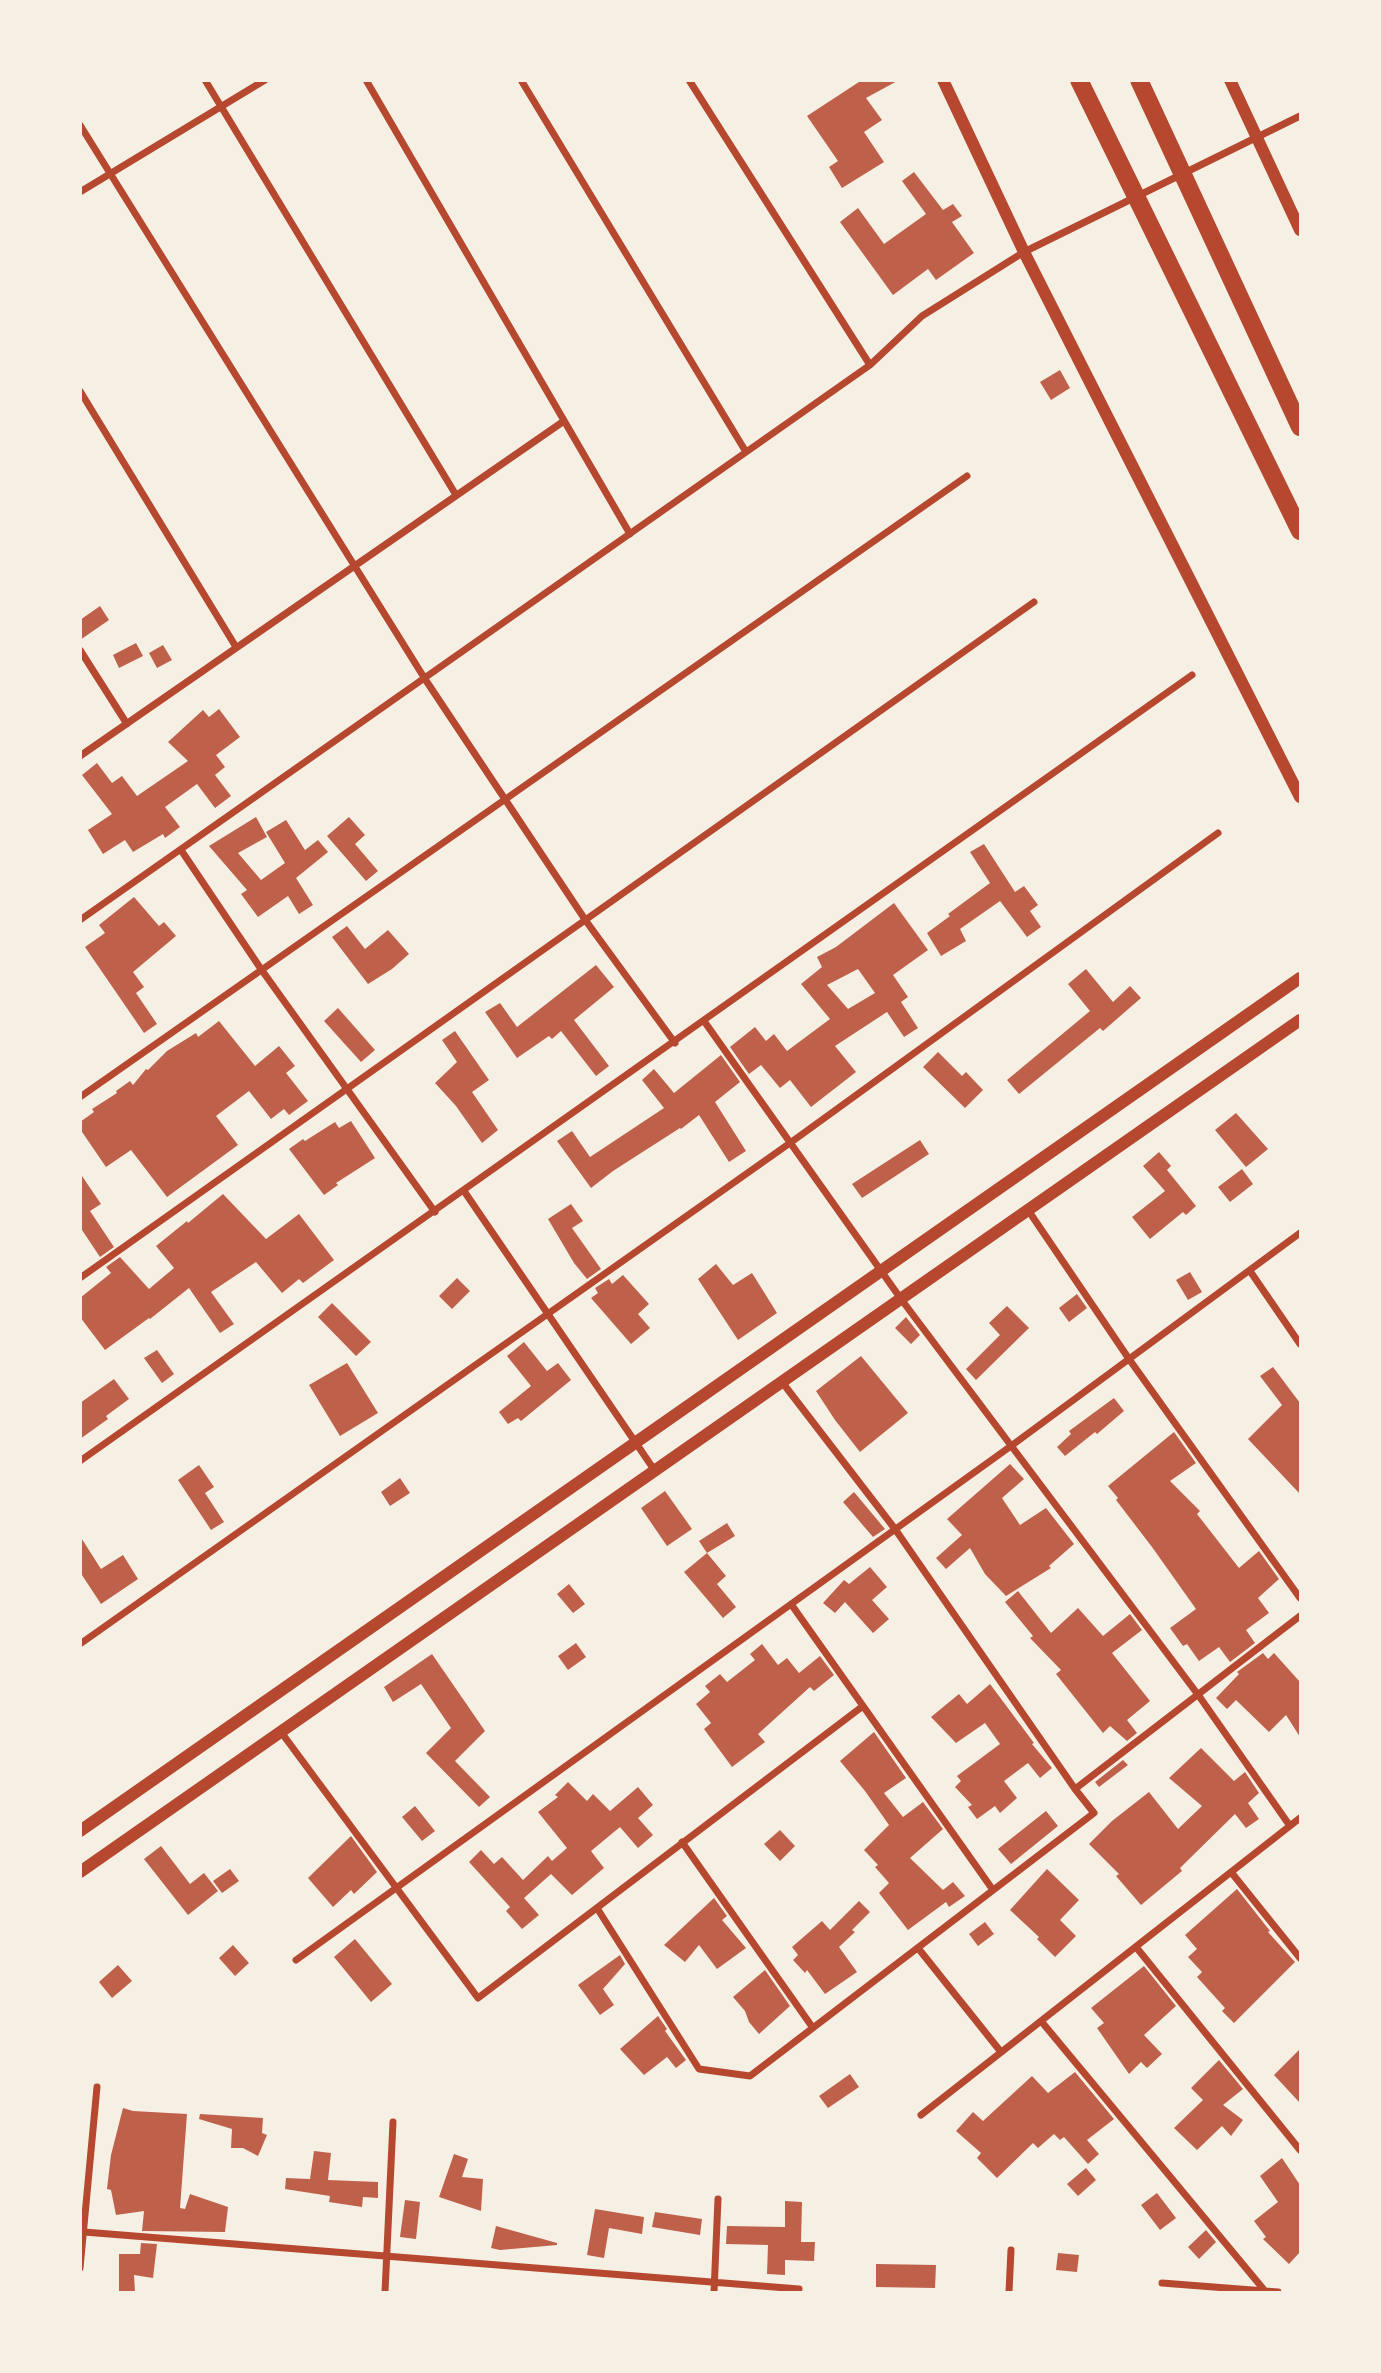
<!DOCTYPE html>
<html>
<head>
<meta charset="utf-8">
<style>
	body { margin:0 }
	#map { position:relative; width:1381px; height:2373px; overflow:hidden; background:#f6efe4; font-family:Rubik,sans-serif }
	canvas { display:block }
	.frame { position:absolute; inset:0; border:82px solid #f6efe4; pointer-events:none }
</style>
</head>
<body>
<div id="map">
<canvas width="1381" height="2373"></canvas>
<div class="frame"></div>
</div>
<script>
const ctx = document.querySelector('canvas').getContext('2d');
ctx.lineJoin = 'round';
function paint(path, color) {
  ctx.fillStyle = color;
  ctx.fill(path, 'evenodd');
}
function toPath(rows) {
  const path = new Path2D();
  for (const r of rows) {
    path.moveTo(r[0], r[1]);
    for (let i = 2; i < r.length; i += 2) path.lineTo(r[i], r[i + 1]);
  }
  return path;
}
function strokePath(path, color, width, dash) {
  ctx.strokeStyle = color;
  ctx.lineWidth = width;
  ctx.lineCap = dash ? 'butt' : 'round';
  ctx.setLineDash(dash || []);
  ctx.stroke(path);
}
const building = toPath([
	[862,80,899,80,866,98,882,120,864,132,884,162,842,188,829,167,838,161,807,116],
	[914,172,943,210,953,204,962,216,952,222,974,253,936,280,928,269,893,295,840,222,858,208,884,244,926,214,902,181],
	[1060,370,1070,388,1051,400,1040,382],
	[100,606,109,620,80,640,80,620],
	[136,643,143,656,119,668,113,655],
	[163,645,172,660,157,668,149,653],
	[219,709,240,737,216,755,225,767,215,775,231,796,215,808,197,784,165,807,180,827,165,838,163,834,133,852,125,840,103,854,88,830,112,814,82,775,97,763,112,783,122,776,137,796,188,761,168,742,203,710,209,717],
	[256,817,267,837,238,853,261,880,285,863,266,832,286,820,305,850,318,840,328,852,296,878,313,905,299,914,288,896,258,917,241,894,247,890,209,846],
	[349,817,365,835,355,844,378,871,366,881,327,836],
	[984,844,1015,892,1024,886,1038,905,1030,911,1041,927,1027,937,1000,901,960,929,966,941,941,956,927,933,950,916,948,914,990,883,970,852],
	[134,897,159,926,164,922,176,936,133,972,144,987,136,993,157,1024,144,1033,85,947,105,933,99,925],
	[894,903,928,950,893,975,908,997,901,1002,918,1028,904,1037,887,1012,835,1046,856,1072,811,1107,790,1080,780,1088,761,1065,749,1074,730,1047,755,1027,766,1041,774,1034,787,1051,830,1019,801,984,822,967,817,957,836,947],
	[858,969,875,993,848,1009,827,985],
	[347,926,365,949,388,930,409,954,392,969,368,984,332,937],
	[596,965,614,987,574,1020,609,1066,596,1076,561,1031,552,1039,549,1036,517,1058,485,1012,500,1003,517,1027],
	[1086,969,1113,1002,1130,986,1141,998,1103,1031,1100,1028,1019,1094,1007,1080,1090,1011,1068,984],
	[338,1008,375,1050,361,1062,324,1021],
	[219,1021,255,1066,279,1046,295,1066,286,1073,308,1101,289,1115,284,1109,271,1119,249,1091,216,1116,238,1145,167,1197,131,1150,106,1167,80,1129,80,1122,94,1112,92,1109,117,1093,116,1091,130,1081,133,1085,146,1069,148,1070,167,1051,196,1033,198,1037],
	[455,1031,489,1080,472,1092,498,1130,482,1143,456,1106,435,1083,457,1062,442,1040],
	[938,1052,962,1076,966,1072,983,1090,965,1108,923,1067],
	[721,1055,740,1082,715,1102,746,1151,729,1162,699,1115,681,1129,680,1128,613,1171,591,1188,557,1141,572,1131,590,1157,664,1108,642,1080,654,1069,674,1093],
	[1236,1113,1268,1149,1246,1167,1215,1130],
	[351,1121,375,1158,336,1183,338,1185,324,1195,289,1149,303,1139,305,1141,335,1122,339,1128],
	[920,1140,929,1154,862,1198,852,1184],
	[1159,1152,1171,1166,1167,1170,1196,1206,1186,1215,1183,1212,1150,1239,1132,1217,1165,1191,1143,1166],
	[1242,1169,1253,1184,1230,1202,1218,1187],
	[80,1173,101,1204,90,1211,114,1247,100,1257,80,1227],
	[223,1194,266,1239,299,1214,334,1260,303,1283,299,1279,282,1293,256,1262,211,1292,234,1324,220,1333,189,1288,150,1319,149,1318,105,1350,80,1317,80,1298,111,1273,106,1267,120,1257,149,1289,174,1268,156,1246,187,1221,188,1223],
	[571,1204,583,1221,572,1228,601,1269,587,1279,574,1263,548,1219],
	[716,1264,733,1285,752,1273,777,1313,738,1340,698,1279],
	[1190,1272,1202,1292,1188,1300,1176,1280],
	[623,1275,649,1304,638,1314,650,1328,631,1344,591,1298,598,1293,595,1288,609,1279,612,1284],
	[457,1278,470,1291,452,1309,439,1296],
	[1077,1294,1087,1308,1069,1322,1059,1308],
	[332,1303,371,1342,356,1356,318,1317],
	[1007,1306,1029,1328,976,1380,966,1369,1000,1335,989,1323],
	[906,1317,920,1335,911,1344,895,1328],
	[524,1342,547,1371,558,1363,571,1380,521,1421,518,1418,508,1424,499,1412,531,1386,507,1356],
	[157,1350,174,1374,162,1383,144,1358],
	[861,1356,908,1413,860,1452,835,1420,816,1391],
	[347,1363,378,1413,340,1436,309,1385],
	[1273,1367,1300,1403,1300,1494,1248,1439,1282,1405,1260,1376],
	[114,1379,129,1399,106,1416,108,1419,80,1439,80,1403],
	[1114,1398,1124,1411,1097,1434,1095,1432,1065,1456,1057,1447,1071,1434,1069,1431],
	[1174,1432,1196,1463,1170,1481,1200,1511,1197,1514,1239,1568,1259,1551,1279,1579,1258,1598,1269,1613,1246,1630,1255,1643,1230,1662,1219,1647,1199,1661,1187,1644,1183,1646,1170,1628,1196,1609,1152,1547,1116,1500,1118,1498,1108,1486],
	[1010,1464,1024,1479,1002,1498,1020,1525,1046,1508,1074,1544,1049,1566,1051,1568,1006,1596,985,1574,970,1548,946,1569,936,1558,962,1535,947,1519],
	[199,1465,214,1487,205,1493,224,1522,211,1530,178,1480],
	[400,1478,410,1493,390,1506,381,1492],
	[665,1491,692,1529,667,1546,641,1508],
	[854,1492,885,1529,873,1537,843,1502],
	[727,1523,735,1536,707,1553,699,1541],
	[80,1536,101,1569,123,1555,138,1579,101,1604,80,1572],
	[707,1553,726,1576,717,1584,736,1607,723,1618,684,1572],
	[870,1567,887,1587,872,1600,889,1619,873,1633,845,1602,835,1613,823,1603,844,1580,849,1584],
	[569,1584,585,1604,573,1613,557,1594],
	[1018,1591,1051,1633,1078,1608,1103,1636,1130,1614,1142,1630,1112,1653,1150,1701,1127,1720,1137,1733,1127,1741,1110,1726,1103,1733,1056,1674,1061,1670,1030,1638,1033,1636,1005,1602],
	[576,1643,586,1657,568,1670,558,1656],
	[762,1644,778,1665,787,1658,799,1673,820,1656,834,1675,814,1691,810,1687,758,1734,765,1742,732,1767,704,1729,711,1723,696,1704,710,1692,705,1686,720,1674,727,1682,755,1660,750,1654],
	[1263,1653,1268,1659,1274,1653,1300,1682,1300,1737,1286,1715,1269,1732,1236,1700,1227,1709,1216,1698,1239,1674,1237,1672],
	[432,1654,485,1731,455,1761,490,1797,479,1807,426,1753,451,1728,421,1684,393,1702,384,1687],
	[990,1684,1034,1743,1032,1744,1052,1768,1040,1778,1028,1763,1004,1781,1017,1798,1000,1813,995,1806,977,1819,968,1807,972,1805,955,1787,961,1781,957,1776,1000,1744,985,1723,956,1743,931,1717,959,1694,967,1704],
	[874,1732,906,1778,884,1793,903,1817,923,1802,943,1829,910,1858,943,1890,953,1882,965,1896,949,1907,946,1902,908,1930,879,1893,889,1883,875,1867,878,1865,864,1850,889,1825,865,1791,840,1761],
	[1201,1748,1234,1781,1245,1772,1259,1793,1248,1803,1259,1819,1246,1828,1235,1814,1180,1868,1182,1871,1141,1905,1116,1876,1119,1874,1089,1844,1112,1821,1149,1792,1178,1829,1202,1806,1169,1778],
	[1123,1760,1128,1765,1099,1787,1095,1782],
	[568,1782,587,1801,593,1794,610,1811,638,1787,653,1805,638,1818,653,1835,638,1848,620,1827,591,1851,604,1868,572,1895,551,1874,524,1898,539,1915,522,1929,506,1911,510,1907,469,1862,481,1850,494,1864,502,1857,523,1880,548,1856,552,1861,567,1848,538,1812,558,1797,555,1795],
	[415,1806,435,1831,422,1841,402,1817],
	[1046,1811,1058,1826,1011,1864,998,1849],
	[780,1830,795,1846,780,1861,764,1844],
	[351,1836,377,1872,354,1894,351,1890,333,1907,308,1878],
	[161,1846,190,1884,204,1873,218,1891,188,1915,144,1859],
	[230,1869,239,1881,222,1893,213,1881],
	[1047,1869,1079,1900,1060,1920,1076,1936,1055,1957,1037,1939,1039,1937,1010,1910],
	[1237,1889,1270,1931,1268,1932,1295,1962,1234,2023,1222,2011,1225,2008,1197,1977,1202,1972,1188,1957,1197,1949,1185,1935],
	[714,1898,727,1916,722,1920,746,1948,717,1969,699,1945,685,1962,664,1945],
	[859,1901,870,1912,852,1930,855,1932,839,1947,857,1972,825,1994,807,1970,805,1973,793,1960,798,1955,792,1947,822,1921,830,1930],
	[985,1922,994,1934,978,1946,969,1934],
	[355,1939,392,1984,371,2002,334,1957],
	[233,1945,249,1963,235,1976,219,1958],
	[620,1955,625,1964,603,1989,614,2005,600,2015,578,1985],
	[118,1965,132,1981,112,1998,99,1982],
	[1144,1966,1176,2006,1144,2035,1162,2054,1147,2068,1141,2062,1129,2074,1097,2028,1104,2023,1091,2008],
	[765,1970,790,2006,759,2034,749,2022,745,2011,733,1997],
	[658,2016,667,2029,665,2031,686,2060,676,2068,667,2057,644,2075,620,2049],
	[1300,2049,1300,2103,1274,2075],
	[1219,2060,1243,2089,1223,2105,1243,2120,1231,2136,1222,2126,1197,2150,1174,2128,1203,2100,1191,2088],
	[1075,2072,1114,2119,1087,2140,1099,2154,1088,2164,1064,2137,1060,2140,1054,2134,1038,2148,1033,2143,997,2178,977,2158,981,2153,956,2131,973,2112,983,2121,1032,2076,1048,2093],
	[850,2074,859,2087,828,2108,819,2096],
	[123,2108,133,2111,187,2114,180,2208,185,2209,190,2194,228,2207,225,2232,142,2231,144,2211,116,2215,111,2190,107,2189,111,2155],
	[200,2114,263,2118,262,2133,267,2135,258,2156,243,2148,231,2148,232,2129,199,2119],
	[314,2151,331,2153,328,2180,378,2182,378,2198,363,2197,362,2207,329,2202,330,2196,285,2189,286,2178,310,2179],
	[454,2154,468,2159,462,2177,483,2179,481,2211,439,2197],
	[1282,2158,1300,2185,1300,2252,1289,2264,1263,2239,1266,2237,1254,2221,1278,2202,1260,2176],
	[1086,2168,1096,2180,1078,2196,1067,2184],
	[1157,2193,1176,2218,1160,2230,1141,2205],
	[405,2200,420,2202,416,2239,400,2237],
	[785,2201,802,2202,801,2242,815,2242,814,2261,785,2260,785,2275,767,2274,768,2245,726,2244,727,2226,785,2227],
	[595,2209,644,2217,642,2234,609,2228,604,2258,587,2255],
	[655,2212,702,2219,700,2235,652,2227],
	[496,2226,557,2243,557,2245,500,2250,491,2248],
	[1206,2230,1216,2242,1199,2259,1188,2247],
	[141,2243,157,2244,153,2278,134,2275,135,2292,119,2292,119,2254,140,2254],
	[1058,2253,1079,2255,1077,2272,1056,2270],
	[876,2264,936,2265,935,2288,876,2287]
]);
const minor = toPath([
	[205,80,456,495],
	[366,80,630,534],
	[521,80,746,452],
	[689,80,870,365],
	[80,125,425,679,586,921,675,1043],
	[80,192,265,80],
	[80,391,236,647],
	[80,650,127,724],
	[80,756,564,421],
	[181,850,261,969,435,1212],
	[80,920,870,365,922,316,1024,252,1300,116],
	[704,1021,901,1299,1199,1696,1290,1826],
	[80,1097,967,476],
	[464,1191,655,1471],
	[1028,1210,1129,1359,1300,1598],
	[1250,1271,1300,1344],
	[80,1278,1034,602],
	[782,1382,895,1529,1075,1789,1300,1616],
	[80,1461,1192,675],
	[791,1604,993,1890],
	[80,1644,790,1143,1218,833],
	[281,1732,478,1998,863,1706],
	[682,1842,813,2028],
	[1231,1872,1300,1958],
	[597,1908,699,2069,750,2076,1094,1813,1075,1789],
	[1136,1947,1300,2150],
	[918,1948,1001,2052],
	[296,1960,1011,1446,1300,1233],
	[1041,2021,1265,2291],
	[921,2115,1300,1818],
	[84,2232,799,2289],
	[80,2268,97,2087],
	[1162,2283,1278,2292],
	[385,2292,393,2122],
	[714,2292,718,2199],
	[1009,2292,1011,2250]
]);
const tertiary = toPath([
	[943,80,1024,252,1300,797],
	[1230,80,1300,230],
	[80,1831,1300,978],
	[80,1872,1300,1020]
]);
const motorway = toPath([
	[1079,80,1300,531],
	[1139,80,1300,427]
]);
paint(building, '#bf614a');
strokePath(minor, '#b5482f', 7);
strokePath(tertiary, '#b5482f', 12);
strokePath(motorway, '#b5482f', 18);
</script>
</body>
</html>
